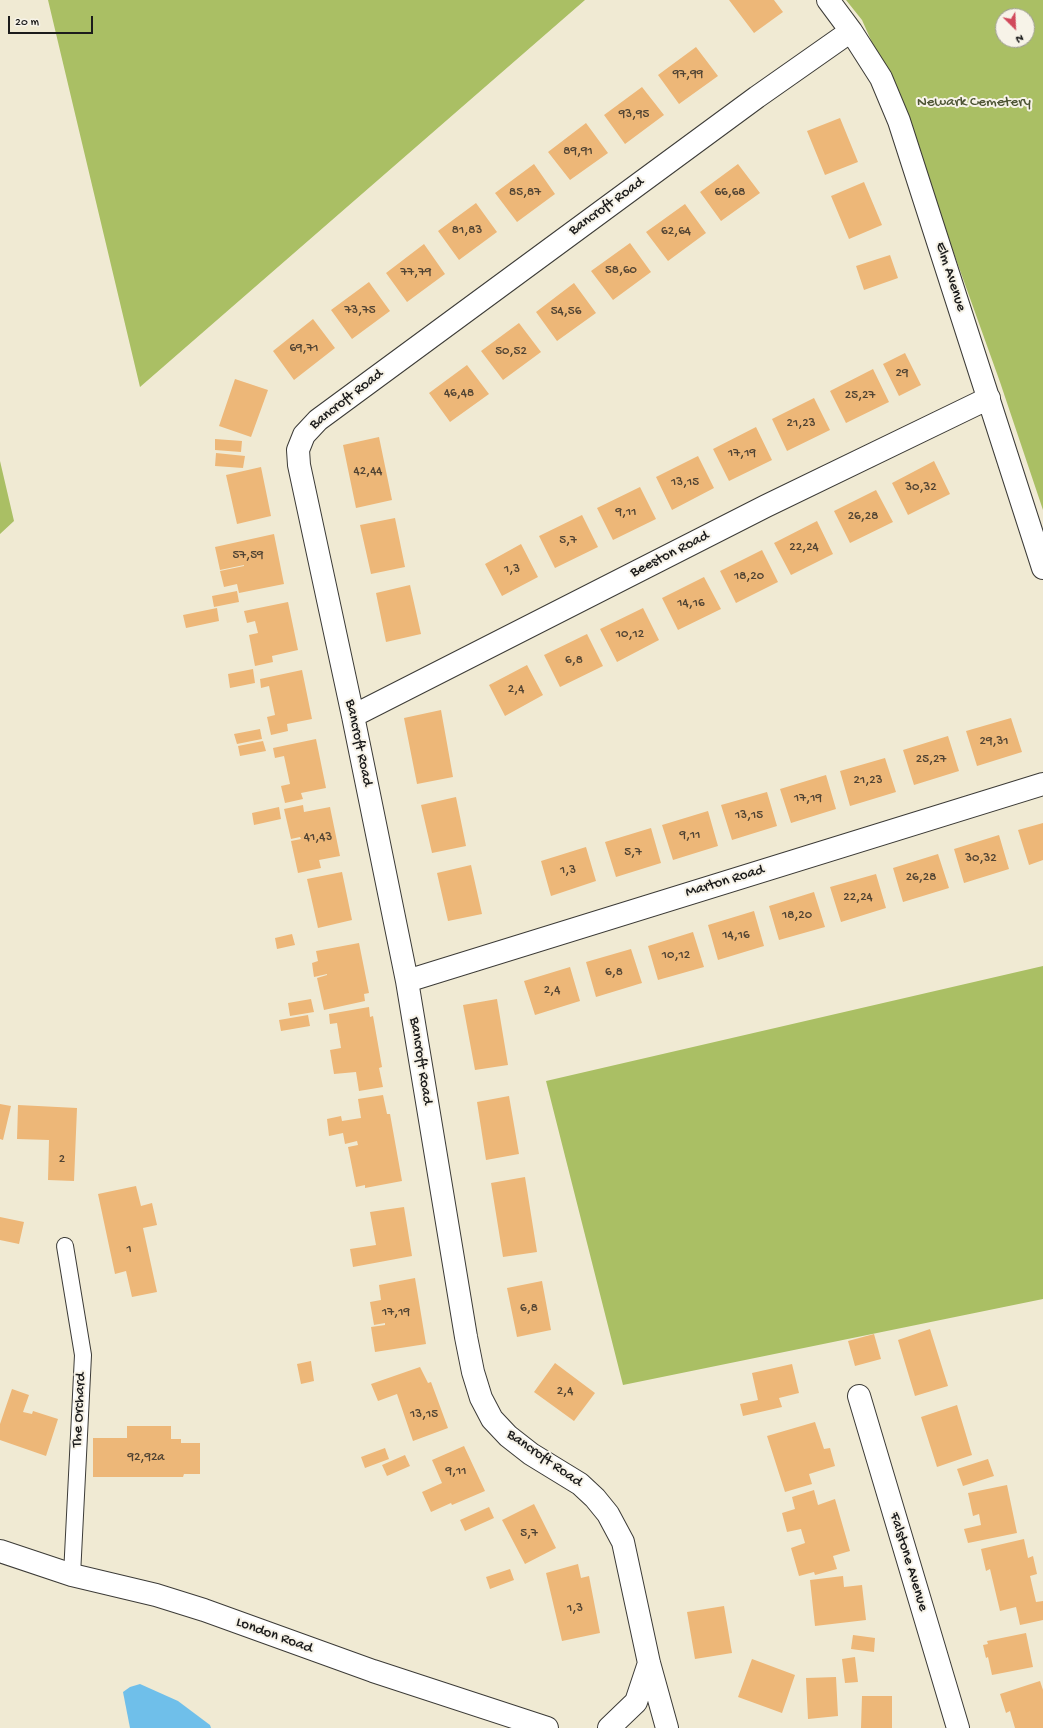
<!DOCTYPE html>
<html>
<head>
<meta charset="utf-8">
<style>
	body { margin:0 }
	#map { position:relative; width:1043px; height:1728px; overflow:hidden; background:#f0ead3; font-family:"Gochi Hand",sans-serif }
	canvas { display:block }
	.north { position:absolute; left:995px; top:8px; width:40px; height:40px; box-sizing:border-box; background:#f7f3e8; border:1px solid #9f9d96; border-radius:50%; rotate:156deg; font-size:11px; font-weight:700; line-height:16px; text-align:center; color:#1c1c1c }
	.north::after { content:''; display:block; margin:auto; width:14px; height:18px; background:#d1495b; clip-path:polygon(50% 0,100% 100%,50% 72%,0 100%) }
	.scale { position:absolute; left:8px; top:16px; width:85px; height:18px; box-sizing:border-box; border:2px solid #1c1c1c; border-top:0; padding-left:5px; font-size:12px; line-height:14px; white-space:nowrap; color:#1c1c1c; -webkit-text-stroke:3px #f7f3e8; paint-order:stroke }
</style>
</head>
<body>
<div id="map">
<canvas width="1043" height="1728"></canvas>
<div class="north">N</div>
<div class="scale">20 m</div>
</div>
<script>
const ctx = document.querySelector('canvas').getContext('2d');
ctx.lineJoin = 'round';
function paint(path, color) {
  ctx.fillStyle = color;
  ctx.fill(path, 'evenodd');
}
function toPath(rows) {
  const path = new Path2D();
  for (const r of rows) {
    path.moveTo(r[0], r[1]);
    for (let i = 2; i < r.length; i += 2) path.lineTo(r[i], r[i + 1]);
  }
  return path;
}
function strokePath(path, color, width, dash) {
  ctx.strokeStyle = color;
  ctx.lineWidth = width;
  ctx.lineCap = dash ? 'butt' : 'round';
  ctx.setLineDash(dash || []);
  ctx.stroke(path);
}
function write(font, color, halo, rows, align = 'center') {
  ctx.font = font + ' "Gochi Hand",sans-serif';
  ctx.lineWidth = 4;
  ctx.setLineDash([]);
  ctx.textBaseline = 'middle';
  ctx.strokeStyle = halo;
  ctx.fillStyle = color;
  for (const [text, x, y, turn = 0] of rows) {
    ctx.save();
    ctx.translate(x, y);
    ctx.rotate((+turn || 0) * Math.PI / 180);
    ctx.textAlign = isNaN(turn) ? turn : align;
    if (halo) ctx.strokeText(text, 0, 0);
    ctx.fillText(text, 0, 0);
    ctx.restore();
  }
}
const green = toPath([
	[48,0,585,0,140,387],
	[846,0,1043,0,1043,510,1000,382,904,114,862,20],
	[1003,16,1027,16,1027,40,1003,40],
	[0,461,14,521,0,534],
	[1043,966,1043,1299,623,1385,546,1081]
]);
const water = toPath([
	[140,1684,178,1701,210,1725,211,1728,130,1728,123,1692,130,1687]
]);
const building = toPath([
	[729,0,774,0,783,12,754,33],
	[696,47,718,76,679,104,658,75],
	[642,87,664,115,625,144,604,115],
	[840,118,858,162,825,175,807,131],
	[586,123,608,153,570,180,548,152],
	[534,164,555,194,517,222,495,193],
	[738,164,760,193,721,221,700,192],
	[864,182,882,225,849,239,831,196],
	[476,203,497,232,459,260,438,231],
	[685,204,706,233,668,261,646,232],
	[630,243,651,272,613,300,591,271],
	[424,244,445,274,407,302,386,273],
	[890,255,898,278,864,290,856,266],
	[369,282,390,311,352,339,331,310],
	[574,283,596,313,557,341,536,312],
	[313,319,335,348,294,380,273,351],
	[519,323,541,352,503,380,481,351],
	[905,353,921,385,899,396,883,364],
	[467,365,489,394,450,422,429,393],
	[873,369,889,402,846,423,830,391],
	[235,379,268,390,251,437,219,426],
	[814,398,830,430,787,451,772,419],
	[756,427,772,460,729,481,713,449],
	[379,437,392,500,356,508,343,445],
	[215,439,242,441,241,452,215,450],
	[216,453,245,456,243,468,215,466],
	[698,456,714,488,672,510,656,477],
	[934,461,950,494,908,515,892,483],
	[261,467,271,516,237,524,226,475],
	[640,487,656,519,613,540,597,508],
	[876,490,893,522,850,543,834,511],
	[582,515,598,547,555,568,539,536],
	[395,518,405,567,371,574,360,525],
	[817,521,833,554,791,575,774,543],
	[274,534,284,584,239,593,237,584,224,587,220,571,244,566,244,565,220,570,215,547],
	[521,544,538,577,502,596,485,564],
	[762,550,778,582,736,603,720,571],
	[704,577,721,609,678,630,662,598],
	[410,585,421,634,386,642,376,593],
	[237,591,239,602,214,607,212,596],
	[288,602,298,650,272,656,273,662,255,666,249,635,258,633,255,621,247,623,244,611],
	[217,608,219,621,186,628,183,615],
	[643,608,659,640,617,662,600,629],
	[587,634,603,666,560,687,544,655],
	[527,665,543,695,505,716,489,685],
	[253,669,255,683,230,688,228,674],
	[302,670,312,719,287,724,288,731,271,735,267,717,275,715,269,686,261,688,260,679],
	[441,710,453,777,417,784,404,718],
	[1011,718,1022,752,977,766,966,731],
	[260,729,262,739,237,744,234,734],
	[948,736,959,771,914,785,903,750],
	[316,739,326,788,301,793,303,799,285,803,281,786,290,784,284,756,275,758,273,748],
	[263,741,266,751,240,756,238,746],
	[885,758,896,792,850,806,840,771],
	[826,775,836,809,791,823,780,789],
	[767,792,777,826,732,840,721,805],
	[456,797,466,846,432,853,421,805],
	[303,805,304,812,330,807,340,856,319,860,321,868,298,873,291,841,301,839,300,837,291,839,284,809],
	[279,807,281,819,254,825,252,813],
	[708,811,718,846,673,860,662,825],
	[1043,823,1043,860,1029,865,1018,830],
	[651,828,661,863,616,877,605,842],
	[999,835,1009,869,964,883,954,849],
	[586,847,596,881,551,896,541,861],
	[938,854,949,888,903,902,893,868],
	[471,865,482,914,448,921,437,873],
	[342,872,352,920,318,928,307,879],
	[876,874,886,908,841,922,830,887],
	[814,892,825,927,779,940,769,906],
	[754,911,764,946,718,960,708,925],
	[693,932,704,967,658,980,648,946],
	[292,934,295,945,277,949,275,938],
	[359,943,369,993,364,994,365,1001,324,1010,317,978,327,975,327,974,314,977,312,963,318,961,316,951],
	[631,949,642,983,596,997,586,962],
	[570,967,580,1001,535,1015,524,981],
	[311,999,314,1012,290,1016,288,1003],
	[497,999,508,1065,475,1070,463,1005],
	[369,1007,370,1017,373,1016,382,1067,379,1068,383,1087,359,1091,356,1072,334,1074,330,1050,341,1048,337,1023,330,1024,329,1014],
	[308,1015,310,1026,281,1031,279,1020],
	[383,1095,387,1114,390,1114,402,1181,365,1188,365,1185,356,1187,348,1147,358,1145,357,1141,345,1144,343,1133,329,1136,327,1119,341,1116,342,1121,361,1118,358,1099],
	[509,1096,519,1154,486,1160,477,1102],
	[0,1104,11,1106,3,1140,0,1139],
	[18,1105,77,1108,74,1181,48,1180,49,1140,17,1139],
	[525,1177,537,1252,503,1257,491,1183],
	[136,1186,141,1206,152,1203,157,1225,143,1228,157,1292,132,1297,126,1271,115,1274,98,1194],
	[404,1207,412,1256,353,1267,350,1249,376,1245,370,1212],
	[0,1217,24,1222,19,1244,0,1240],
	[415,1278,426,1344,375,1352,371,1327,385,1325,385,1323,374,1325,370,1302,381,1300,379,1285],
	[542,1281,551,1330,517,1337,507,1288],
	[930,1329,948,1386,915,1396,898,1340],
	[874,1334,881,1359,855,1366,848,1341],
	[311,1361,314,1381,301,1384,297,1364],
	[555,1363,595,1393,574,1421,534,1392],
	[792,1364,799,1393,779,1398,782,1407,743,1416,740,1404,758,1400,752,1373],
	[420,1367,428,1383,431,1382,448,1428,413,1441,397,1394,378,1401,371,1384],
	[12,1389,29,1395,23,1412,32,1414,33,1411,58,1419,46,1456,0,1440,0,1424],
	[957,1405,972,1455,937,1467,921,1417],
	[815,1422,824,1449,830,1448,835,1466,809,1474,812,1484,785,1492,767,1436],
	[127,1426,171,1426,171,1439,181,1439,181,1443,200,1443,200,1474,184,1474,183,1477,93,1477,93,1438,127,1438],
	[464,1446,485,1491,452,1505,451,1503,431,1512,422,1492,442,1483,432,1460],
	[385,1448,389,1459,365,1468,361,1457],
	[405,1455,410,1466,387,1476,382,1465],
	[988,1459,994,1476,963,1486,957,1469],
	[1007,1485,1017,1533,968,1543,964,1529,981,1525,979,1514,973,1516,968,1493],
	[814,1490,818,1505,835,1499,850,1551,833,1556,837,1569,815,1575,814,1572,799,1576,791,1548,805,1543,801,1529,787,1532,782,1513,795,1509,792,1497],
	[534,1504,556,1548,525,1564,502,1520],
	[489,1507,494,1518,465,1531,460,1520],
	[1024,1539,1028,1558,1033,1556,1037,1574,1030,1576,1036,1602,1043,1601,1043,1620,1020,1625,1016,1607,1000,1611,990,1569,986,1571,981,1549],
	[578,1564,581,1578,589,1576,600,1633,562,1641,546,1573],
	[510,1569,514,1580,490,1589,486,1577],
	[843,1576,844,1587,862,1585,866,1620,815,1626,810,1580],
	[724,1606,732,1653,695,1659,687,1612],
	[1026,1633,1033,1667,992,1675,988,1657,986,1658,983,1645,988,1644,987,1641],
	[853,1635,875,1638,874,1652,851,1649],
	[855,1657,858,1682,845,1683,842,1659],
	[752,1659,795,1675,782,1713,738,1697],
	[836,1677,838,1716,808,1719,806,1678],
	[1040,1681,1043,1690,1043,1728,1015,1728,1010,1711,1006,1713,1000,1694],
	[862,1696,892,1696,892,1728,861,1728]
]);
const lane = toPath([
	[65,1246,83,1355,72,1575]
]);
const street = toPath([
	[828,0,851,31,881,78,899,121,1043,568],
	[353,716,766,506,989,398],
	[407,981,1043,784],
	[859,1396,958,1728],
	[609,1728,636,1702,649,1663],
	[667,1728,649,1663,623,1542,608,1514,595,1498,580,1484,531,1454,508,1436,492,1419,481,1398,473,1372,466,1337,407,981,353,716,299,465,298,450,304,435,318,420,757,97,851,31]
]);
const secondary = toPath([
	[0,1551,72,1575,156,1595,204,1610,373,1671,547,1728]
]);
const numberNames = [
	["97,99",688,75],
	["93,95",634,115],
	["89,91",578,152],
	["85,87",525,193],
	["66,68",730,193],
	["81,83",467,231],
	["62,64",676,232],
	["58,60",621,271],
	["77,79",416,273],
	["73,75",360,311],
	["54,56",566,312],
	["69,71",304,349],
	["50,52",511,352],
	["29",902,374],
	["46,48",459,394],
	["25,27",860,396],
	["21,23",801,424],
	["17,19",742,454],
	["42,44",368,472],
	["13,15",685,483],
	["30,32",921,488],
	["9,11",626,513],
	["26,28",863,517],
	["5,7",568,541],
	["22,24",804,548],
	["57,59",248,556],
	["1,3",512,570],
	["18,20",749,577],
	["14,16",691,604],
	["10,12",630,635],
	["6,8",574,661],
	["2,4",516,690],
	["29,31",994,742],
	["25,27",931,760],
	["21,23",868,781],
	["17,19",808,799],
	["13,15",749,816],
	["9,11",690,836],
	["41,43",318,838],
	["5,7",633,853],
	["30,32",981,859],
	["1,3",568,871],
	["26,28",921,878],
	["22,24",858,898],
	["18,20",797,916],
	["14,16",736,936],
	["10,12",676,956],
	["6,8",614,973],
	["2,4",552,991],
	["2",62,1160],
	["1",129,1250],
	["6,8",529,1309],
	["17,19",396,1313],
	["2,4",565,1392],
	["13,15",424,1415],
	["92,92a",146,1458],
	["9,11",456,1472],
	["5,7",529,1534],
	["1,3",575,1609]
];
const parkNames = [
	["Newark Cemetery",974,103]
];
const streetNames = [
	["Bancroft Road",607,207,-36],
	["Elm Avenue",950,277,72],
	["Bancroft Road",347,400,-38],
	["Beeston Road",670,555,-27],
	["Bancroft Road",358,743,78],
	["Marton Road",725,882,-17],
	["Bancroft Road",420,1061,81],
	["The Orchard",80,1410,-87],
	["Bancroft Road",544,1459,35],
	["Falstone Avenue",908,1562,73],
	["London Road",274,1636,20]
];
paint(green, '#aabf64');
paint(water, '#6fbfea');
paint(building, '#edb778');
strokePath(lane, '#3c3b37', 18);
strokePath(street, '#3c3b37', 24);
strokePath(secondary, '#3c3b37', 24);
strokePath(lane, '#fff', 16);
strokePath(street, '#fff', 22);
strokePath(secondary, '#fff', 22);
write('13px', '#504333', null, numberNames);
write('15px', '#4e5535', '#f7f3e8', parkNames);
write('15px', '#1c1c1c', '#f7f3e8', streetNames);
</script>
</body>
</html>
